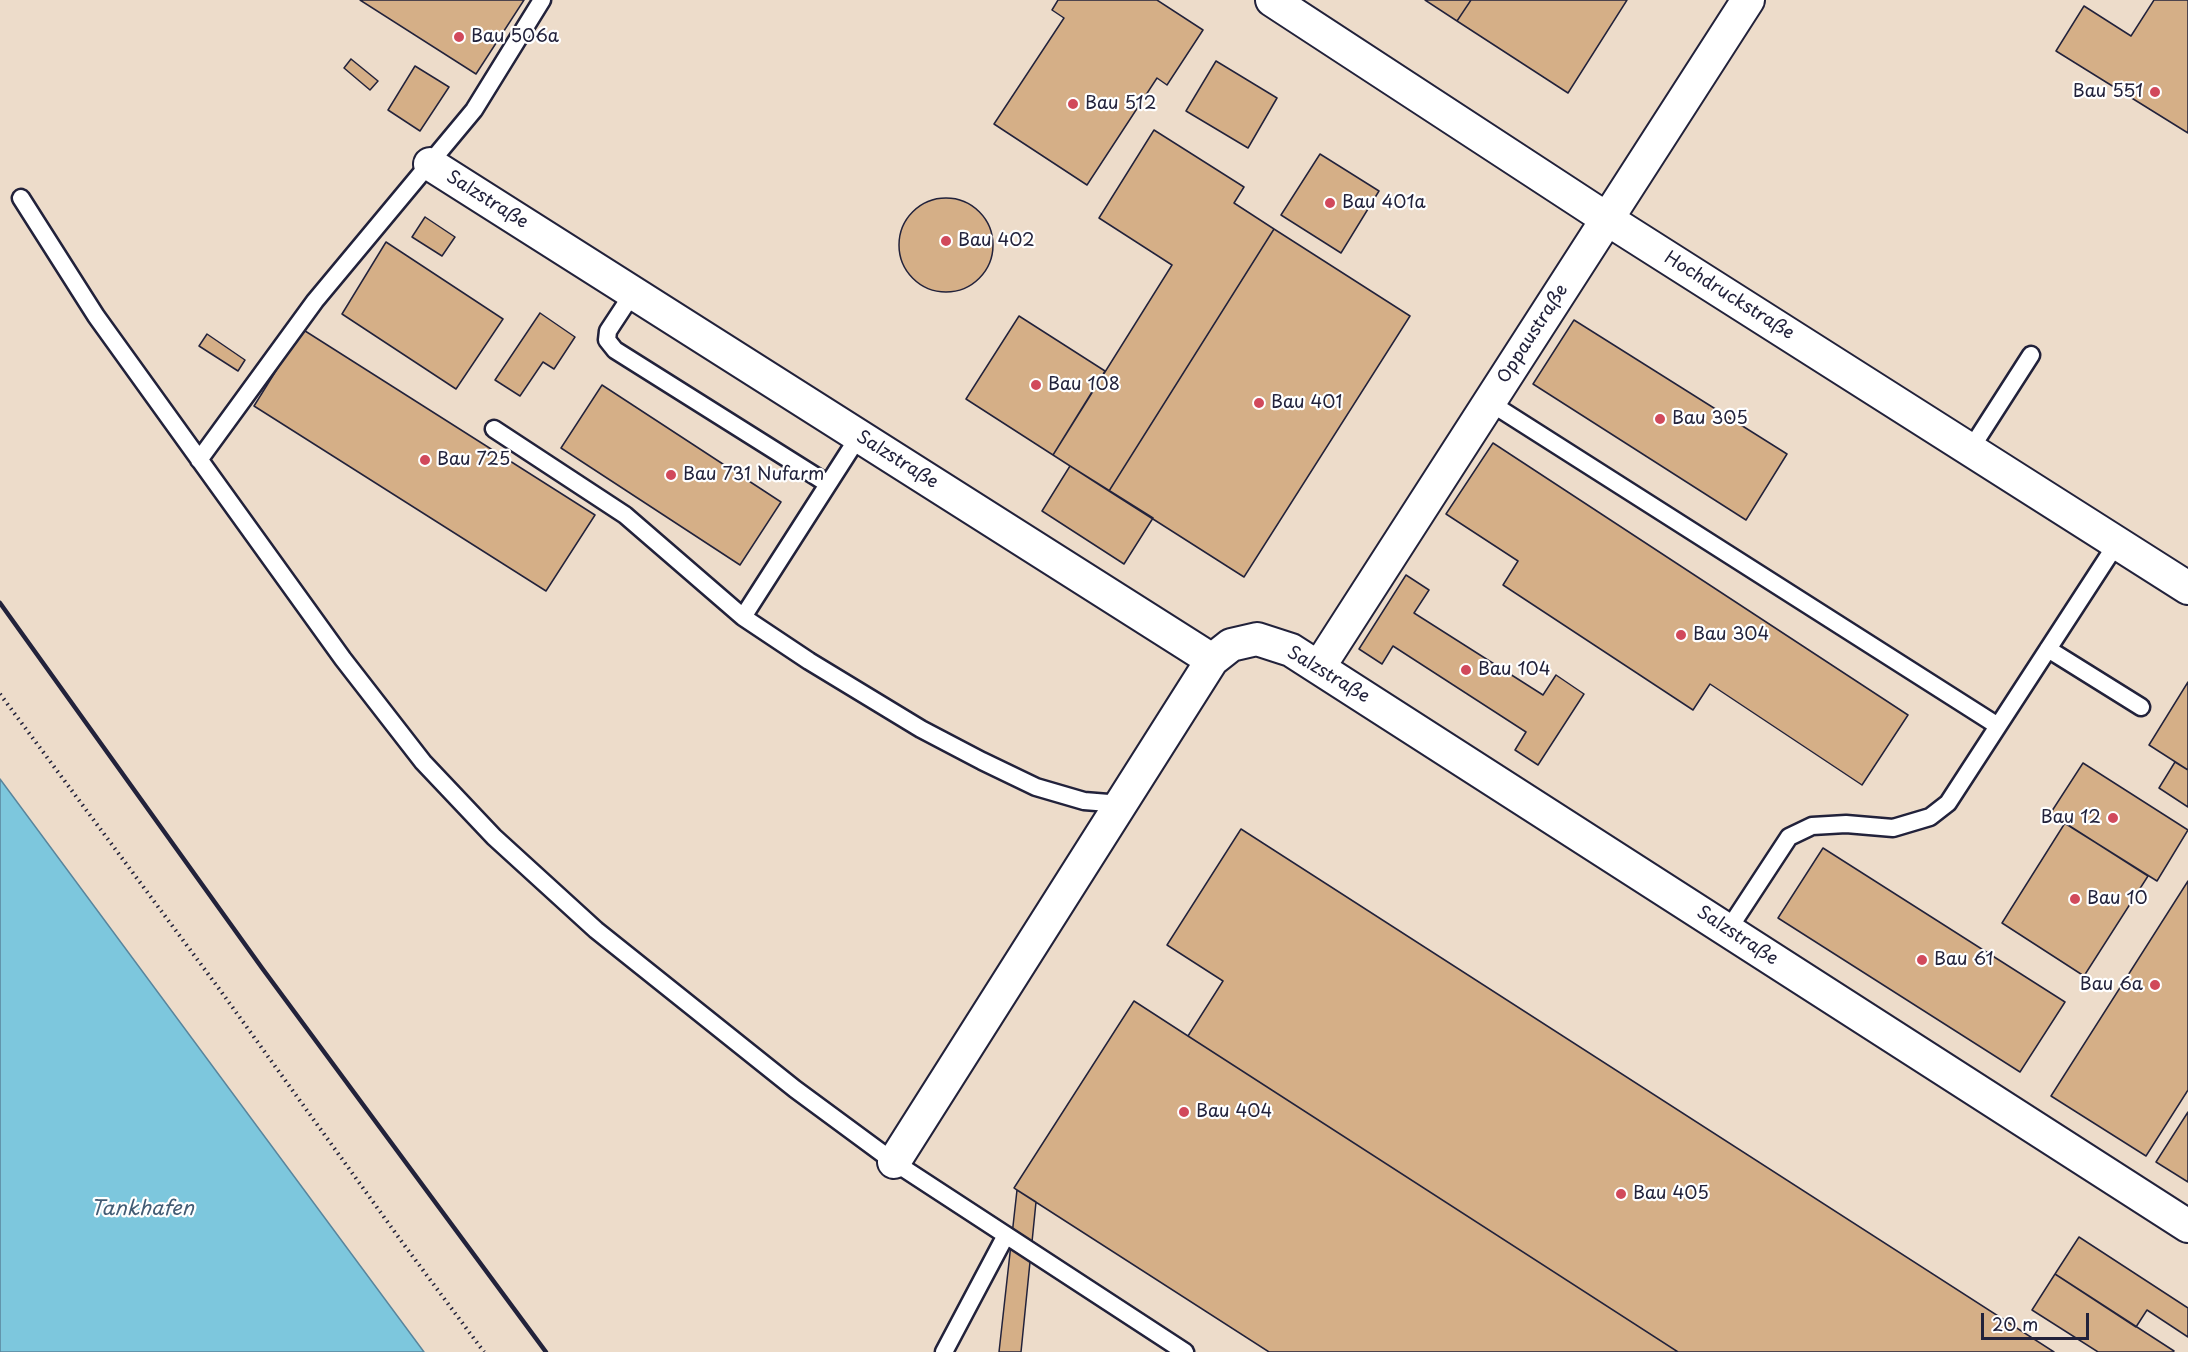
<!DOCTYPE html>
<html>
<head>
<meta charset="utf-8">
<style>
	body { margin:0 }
	#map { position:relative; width:2188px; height:1352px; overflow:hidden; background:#f7efe7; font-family:"Playpen Sans",sans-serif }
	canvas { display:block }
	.scale { position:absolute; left:1981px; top:1313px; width:108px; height:27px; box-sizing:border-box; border:3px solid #22223b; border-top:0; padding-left:8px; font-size:18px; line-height:21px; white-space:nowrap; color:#22223b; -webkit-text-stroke:4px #fff; paint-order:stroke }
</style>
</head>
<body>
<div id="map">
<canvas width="2188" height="1352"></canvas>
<div class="scale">20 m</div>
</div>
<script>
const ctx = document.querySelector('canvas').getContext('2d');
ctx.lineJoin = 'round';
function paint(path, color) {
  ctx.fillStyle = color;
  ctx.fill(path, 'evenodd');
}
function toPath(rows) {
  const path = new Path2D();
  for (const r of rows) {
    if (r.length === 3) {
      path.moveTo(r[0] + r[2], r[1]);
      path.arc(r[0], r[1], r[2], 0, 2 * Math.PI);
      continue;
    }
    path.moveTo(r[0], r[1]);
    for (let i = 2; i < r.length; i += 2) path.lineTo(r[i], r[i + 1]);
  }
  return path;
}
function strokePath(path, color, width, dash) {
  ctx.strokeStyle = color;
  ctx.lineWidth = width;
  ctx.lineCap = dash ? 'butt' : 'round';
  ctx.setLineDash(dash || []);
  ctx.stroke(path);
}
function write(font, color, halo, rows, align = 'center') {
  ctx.font = font + ' "Playpen Sans",sans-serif';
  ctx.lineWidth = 4.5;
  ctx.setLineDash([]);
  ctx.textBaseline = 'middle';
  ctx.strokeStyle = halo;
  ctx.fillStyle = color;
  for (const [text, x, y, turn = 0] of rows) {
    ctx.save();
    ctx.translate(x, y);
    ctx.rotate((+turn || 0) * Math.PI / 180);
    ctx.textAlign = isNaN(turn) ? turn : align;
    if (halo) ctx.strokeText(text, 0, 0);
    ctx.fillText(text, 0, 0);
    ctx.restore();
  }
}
const built = toPath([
	[0,0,2188,0,2188,1352,424,1352,0,779]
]);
const water = toPath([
	[0,779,424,1352,0,1352,0,779]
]);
const building = toPath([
	[360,0,524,0,476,74,360,0],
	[1058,0,1157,0,1203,30,1167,85,1157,78,1087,185,994,124,1064,18,1052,10,1058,0],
	[1425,0,1471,0,1457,21,1425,0],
	[1471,0,1627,0,1568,93,1457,21,1471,0],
	[2154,0,2188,0,2188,133,2056,51,2084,6,2131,36,2154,0],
	[351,59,378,81,370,90,344,68,351,59],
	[1216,61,1277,98,1248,148,1186,111,1216,61],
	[415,66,449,87,420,131,388,110,415,66],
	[1154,130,1244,187,1234,203,1274,229,1109,491,1053,455,1172,265,1099,218,1154,130],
	[1320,154,1379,191,1341,253,1281,215,1320,154],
	[946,245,47],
	[425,217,455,237,442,256,412,237,425,217],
	[1274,229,1410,316,1244,577,1109,491,1274,229],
	[386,242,503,319,456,389,342,314,386,242],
	[540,313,575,337,554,369,543,362,520,396,495,380,540,313],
	[1019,316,1105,371,1053,455,966,399,1019,316],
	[1574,320,1787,454,1746,520,1533,384,1574,320],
	[302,329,595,515,546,591,254,406,302,329],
	[207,334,245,360,238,371,199,346,207,334],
	[602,385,781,502,740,565,561,448,602,385],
	[1493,443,1908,715,1862,785,1710,684,1693,710,1503,585,1518,561,1446,514,1493,443],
	[1070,466,1153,518,1124,564,1042,511,1070,466],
	[1406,575,1429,590,1414,613,1543,695,1556,675,1584,694,1538,765,1515,750,1526,732,1393,646,1382,664,1359,649,1406,575],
	[2188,682,2188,770,2149,745,2188,682],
	[2175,762,2188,770,2188,807,2159,788,2175,762],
	[2083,763,2188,830,2157,881,2050,814,2083,763],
	[2065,823,2148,876,2084,976,2002,923,2065,823],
	[1241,829,2054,1352,1678,1352,1188,1036,1223,981,1167,945,1241,829],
	[1823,848,2065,1002,2020,1072,1778,918,1823,848],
	[2188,881,2188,1090,2146,1156,2051,1096,2188,881],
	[1134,1001,1188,1036,1678,1352,1269,1352,1017,1190,1014,1188,1134,1001],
	[2188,1112,2188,1182,2156,1162,2188,1112],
	[1017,1190,1036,1202,1021,1352,999,1352,1017,1190],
	[2079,1237,2188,1308,2188,1337,2147,1310,2136,1327,2055,1274,2079,1237],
	[2055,1274,2174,1351,2173,1352,2098,1352,2032,1310,2055,1274]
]);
const path = toPath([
	[0,694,220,990,402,1242,484,1352]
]);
const lane = toPath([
	[21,198,96,316,343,659,423,762,494,837,596,930,795,1089,894,1162,1185,1352],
	[633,293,608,331,607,340,615,350,828,484],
	[1489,402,1998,726],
	[494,429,625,515,743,617,859,436],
	[1970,450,2031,355],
	[199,460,315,301,474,110,542,0],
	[743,617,809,661,921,729,982,761,1036,787,1084,801,1121,804],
	[2048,649,2141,707],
	[1728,930,1789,837,1812,826,1846,824,1893,828,1930,817,1948,803,2117,543],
	[944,1352,1006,1235]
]);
const street = toPath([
	[1272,0,1607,219,2188,588],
	[430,164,1212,660],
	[1319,667,1748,0],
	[894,1162,1212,660,1231,645,1257,639,1291,650,2188,1226]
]);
const rail = toPath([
	[0,603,262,968,546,1352]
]);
const markers = [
	[459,37,6,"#d1495b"],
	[2155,92,6,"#d1495b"],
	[1073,104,6,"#d1495b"],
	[1330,203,6,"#d1495b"],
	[946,241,6,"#d1495b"],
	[1036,385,6,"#d1495b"],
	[1259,403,6,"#d1495b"],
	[1660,419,6,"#d1495b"],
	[425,460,6,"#d1495b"],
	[671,475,6,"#d1495b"],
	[1681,635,6,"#d1495b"],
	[1466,670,6,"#d1495b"],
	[2113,818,6,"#d1495b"],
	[2075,899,6,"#d1495b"],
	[1922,960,6,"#d1495b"],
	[2155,985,6,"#d1495b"],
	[1184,1112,6,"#d1495b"],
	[1621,1194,6,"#d1495b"]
];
const poiNames = [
	["Bau 506a",471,37],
	["Bau 551",2143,92,"right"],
	["Bau 512",1085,104],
	["Bau 401a",1342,203],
	["Bau 402",958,241],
	["Bau 108",1048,385],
	["Bau 401",1271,403],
	["Bau 305",1672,419],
	["Bau 725",437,460],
	["Bau 731 Nufarm",683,475],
	["Bau 304",1693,635],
	["Bau 104",1478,670],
	["Bau 12",2101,818,"right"],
	["Bau 10",2087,899],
	["Bau 61",1934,960],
	["Bau 6a",2143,985,"right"],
	["Bau 404",1196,1112],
	["Bau 405",1633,1194]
];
const streetNames = [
	["Salzstraße",487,200,32],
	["Hochdruckstraße",1729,296,32],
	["Oppaustraße",1533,334,-57],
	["Salzstraße",897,460,32],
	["Salzstraße",1328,675,31],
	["Salzstraße",1737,936,33]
];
const waterNames = [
	["Tankhafen",142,1209]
];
paint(built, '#eddcca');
paint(water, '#7dc7dd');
strokePath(water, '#59859c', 1.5);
paint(building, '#d5af87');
strokePath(building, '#22223b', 1.5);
strokePath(lane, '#22223b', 21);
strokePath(street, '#22223b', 36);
strokePath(path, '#22223b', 4, [1.5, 4.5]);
strokePath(lane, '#fff', 16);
strokePath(street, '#fff', 32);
strokePath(rail, '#22223b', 4.5);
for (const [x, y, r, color] of markers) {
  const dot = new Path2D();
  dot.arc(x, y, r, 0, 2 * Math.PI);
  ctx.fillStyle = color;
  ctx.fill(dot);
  strokePath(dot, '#fff', 2);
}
write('18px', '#22223b', '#fff', poiNames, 'left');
write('18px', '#22223b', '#fff', streetNames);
write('italic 20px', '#425c74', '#fff', waterNames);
</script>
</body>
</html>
